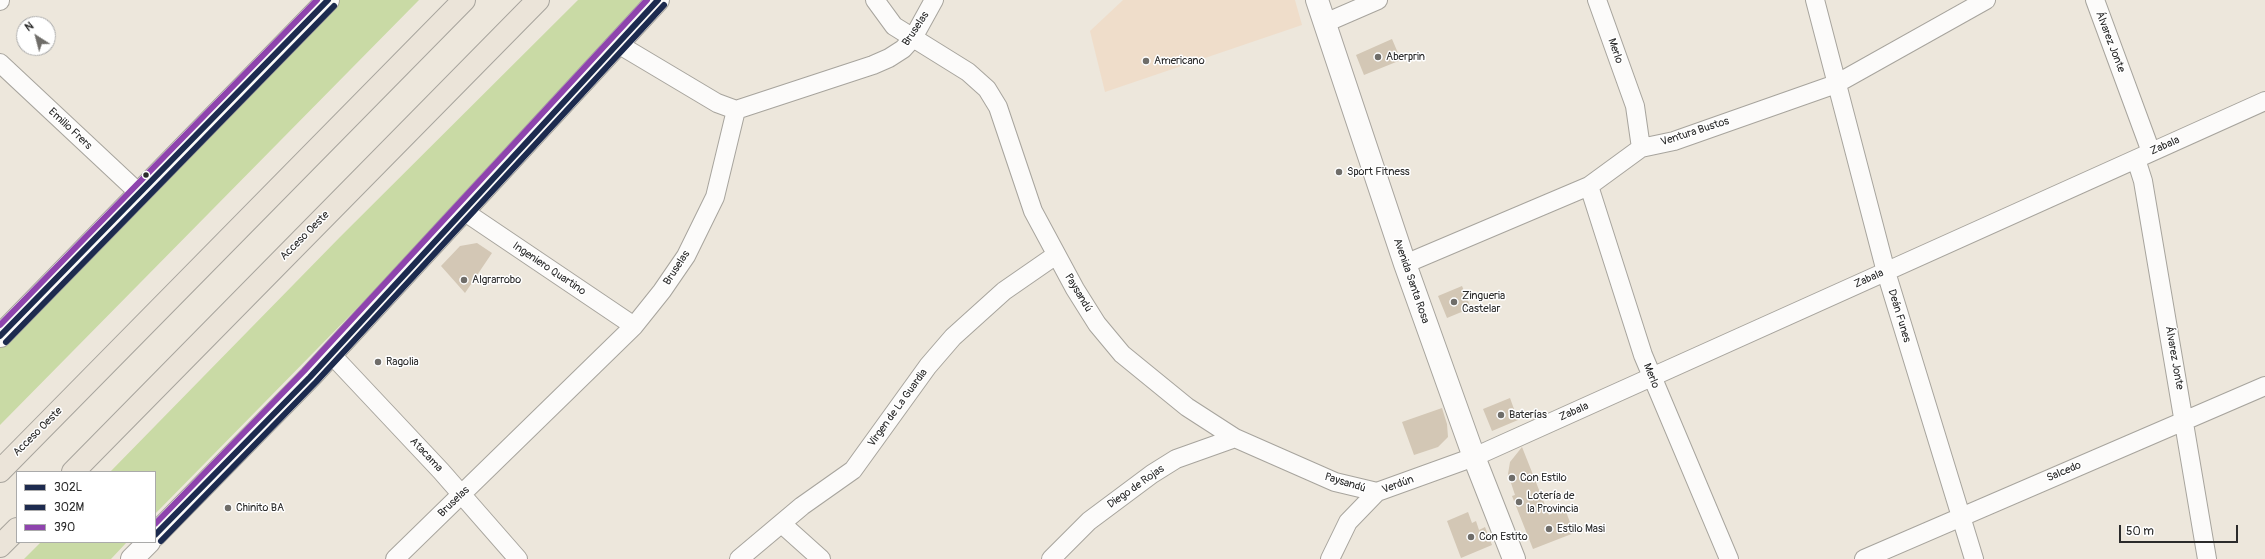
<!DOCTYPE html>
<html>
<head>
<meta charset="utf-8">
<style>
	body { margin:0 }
	#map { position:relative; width:2265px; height:559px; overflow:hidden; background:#ede7dc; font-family:Pangolin,sans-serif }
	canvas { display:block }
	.legend { position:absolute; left:16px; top:471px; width:140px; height:72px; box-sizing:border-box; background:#fff; border:1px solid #aaa; margin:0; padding:5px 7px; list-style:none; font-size:12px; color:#2b2b2b }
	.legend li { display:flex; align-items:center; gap:8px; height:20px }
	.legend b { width:20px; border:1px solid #aaa }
	.north { position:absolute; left:16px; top:16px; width:40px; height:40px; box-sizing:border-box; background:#fff; border:1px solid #aaa; border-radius:50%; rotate:324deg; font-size:11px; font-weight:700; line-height:16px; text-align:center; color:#2b2b2b }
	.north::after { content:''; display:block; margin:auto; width:14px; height:18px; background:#6f6d69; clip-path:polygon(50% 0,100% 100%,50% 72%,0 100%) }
	.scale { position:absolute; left:2119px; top:525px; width:119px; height:18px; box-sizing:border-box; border:2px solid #2b2b2b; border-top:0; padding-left:5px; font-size:12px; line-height:14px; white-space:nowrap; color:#2b2b2b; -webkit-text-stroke:3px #fff; paint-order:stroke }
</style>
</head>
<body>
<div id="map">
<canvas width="2265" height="559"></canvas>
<ul class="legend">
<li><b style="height:5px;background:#1d2b4f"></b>302L</li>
<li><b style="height:5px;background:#1d2b4f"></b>302M</li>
<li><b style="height:5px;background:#8e44ad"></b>390</li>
</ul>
<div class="north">N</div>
<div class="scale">50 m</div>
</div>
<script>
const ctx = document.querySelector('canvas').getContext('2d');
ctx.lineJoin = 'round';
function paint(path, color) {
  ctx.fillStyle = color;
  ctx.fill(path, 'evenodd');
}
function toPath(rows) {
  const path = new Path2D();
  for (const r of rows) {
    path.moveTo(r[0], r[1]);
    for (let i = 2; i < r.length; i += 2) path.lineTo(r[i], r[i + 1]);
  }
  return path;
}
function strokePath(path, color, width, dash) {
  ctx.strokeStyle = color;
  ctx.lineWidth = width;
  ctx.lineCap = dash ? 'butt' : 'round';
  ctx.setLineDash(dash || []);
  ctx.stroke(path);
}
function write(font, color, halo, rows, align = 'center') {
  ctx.font = font + ' Pangolin,sans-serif';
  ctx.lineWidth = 3;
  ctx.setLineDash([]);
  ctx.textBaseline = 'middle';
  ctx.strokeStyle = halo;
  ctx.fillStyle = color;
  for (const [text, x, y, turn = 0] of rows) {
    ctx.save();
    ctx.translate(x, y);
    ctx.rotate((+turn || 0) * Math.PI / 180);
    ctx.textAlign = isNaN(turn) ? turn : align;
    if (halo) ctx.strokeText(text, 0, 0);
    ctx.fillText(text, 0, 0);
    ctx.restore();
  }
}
const built = toPath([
	[1123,0,1295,0,1302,25,1105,92,1090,31]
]);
const green = toPath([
	[335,0,419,0,0,425,0,347],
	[578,0,643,0,370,295,155,514,155,472,110,472,340,237],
	[41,542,127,542,111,559,24,559]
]);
const building = toPath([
	[1392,39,1401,60,1364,75,1356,55],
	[477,243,492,253,465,293,441,266,460,246],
	[1462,286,1471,308,1447,318,1438,296],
	[1510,398,1518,420,1492,431,1483,409],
	[1442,408,1447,424,1448,437,1438,447,1414,455,1402,422],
	[1522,447,1549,515,1565,509,1574,533,1533,549,1512,496,1515,495,1508,474,1510,462],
	[1468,512,1472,523,1476,521,1479,530,1485,527,1492,545,1461,558,1447,521]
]);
const minor = toPath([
	[875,0,894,26,968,72,987,89,998,107,1033,211,1075,289,1097,324,1122,354,1187,407,1235,438,1335,482,1377,492],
	[1597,0,1635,106,1641,148],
	[1815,0,1886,272,1974,559],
	[2095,0,2151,152],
	[0,1,0,0],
	[1325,23,1378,0],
	[618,44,717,103,736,110],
	[0,63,140,194],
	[736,110,873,65,889,58,903,49,913,38,934,0],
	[2136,159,2143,181,2207,559],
	[1589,186,1643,355,1729,559],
	[465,212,634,326],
	[1405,264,1589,186,1641,148,1674,141,1836,84,1986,0],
	[331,354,441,471,518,559],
	[782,524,821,559],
	[395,559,634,326,662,291,686,256,715,197,736,110],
	[739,559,802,506,853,470,928,366,953,337,1004,291,1056,255],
	[1051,559,1089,521,1152,474,1176,459,1235,438],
	[1330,559,1348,522,1377,492,1474,457,2265,101],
	[1864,559,2265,386]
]);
const tertiary = toPath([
	[1317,0,1405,264,1474,457,1514,559],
	[0,336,328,0],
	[155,535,310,377,658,0],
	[132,559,149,542]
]);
const motorway = toPath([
	[0,471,464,0],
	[73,472,538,0],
	[0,546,17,529]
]);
const bus1 = toPath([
	[0,336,328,0],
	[155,535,310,377,658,0]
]);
const bus2 = toPath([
	[6,342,334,6],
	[161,541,316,382,664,5]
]);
const bus3 = toPath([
	[0,325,317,0],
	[155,524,304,371,647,0]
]);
const markers = [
	[1378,57,4,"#6f6d69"],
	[1146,61,4,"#6f6d69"],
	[1339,172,4,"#6f6d69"],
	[146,175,3.5,"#2b2b2b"],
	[464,280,4,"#6f6d69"],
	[1454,302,4,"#6f6d69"],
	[378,362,4,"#6f6d69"],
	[1501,415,4,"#6f6d69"],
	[1512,478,4,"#6f6d69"],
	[1519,502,4,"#6f6d69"],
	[228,508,4,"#6f6d69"],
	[1549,529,4,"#6f6d69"],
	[1471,537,4,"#6f6d69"]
];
const streetNames = [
	["Bruselas",916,29,-56],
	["Álvarez Jonte",2110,42,69],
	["Merlo",1615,51,71],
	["Emilio Frers",70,129,43],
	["Ventura Bustos",1695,132,-18],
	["Zabala",2165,146,-24],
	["Acceso Oeste",305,236,-45],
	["Bruselas",677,268,-57],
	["Ingeniero Quartino",549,269,34],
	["Zabala",1869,279,-24],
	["Avenida Santa Rosa",1411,281,71],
	["Paysandú",1078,293,59],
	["Deán Funes",1899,316,73],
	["Álvarez Jonte",2174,358,80],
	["Merlo",1651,376,68],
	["Virgen de La Guardia",898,408,-54],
	["Zabala",1574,412,-24],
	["Acceso Oeste",38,432,-45],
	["Atacama",426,455,47],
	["Salcedo",2064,472,-23],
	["Paysandú",1345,483,17],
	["Verdún",1398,485,-20],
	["Diego de Rojas",1136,487,-35],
	["Bruselas",454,502,-44]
];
const poiNames = [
	["Aberprin",1386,57],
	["Americano",1154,61],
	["Sport Fitness",1347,172],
	["Algrarrobo",472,280],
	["Zingueria",1462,296],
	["Castelar",1462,309],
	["Ragolia",386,362],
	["Baterías",1509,415],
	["Con Estilo",1520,478],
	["Lotería de",1527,496],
	["la Provincia",1527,509],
	["Chinito BA",236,508],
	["Estilo Masi",1557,529],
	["Con Estito",1479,537]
];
paint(built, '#efddca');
paint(green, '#c9daa5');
paint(building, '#d3c7b5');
strokePath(minor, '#a7a49d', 20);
strokePath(tertiary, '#a7a49d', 24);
strokePath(motorway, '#a7a49d', 24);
strokePath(minor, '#fcfbfa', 18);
strokePath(tertiary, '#fcfbfa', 22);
strokePath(motorway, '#ebe4d9', 22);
strokePath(bus1, '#1d2b4f', 6);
strokePath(bus2, '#1d2b4f', 6);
strokePath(bus3, '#8e44ad', 6);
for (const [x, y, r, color] of markers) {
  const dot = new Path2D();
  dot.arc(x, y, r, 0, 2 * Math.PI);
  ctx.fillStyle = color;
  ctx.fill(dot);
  strokePath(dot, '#fff', 1.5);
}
write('11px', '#2b2b2b', '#fff', streetNames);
write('11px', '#2b2b2b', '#fff', poiNames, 'left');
</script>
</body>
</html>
